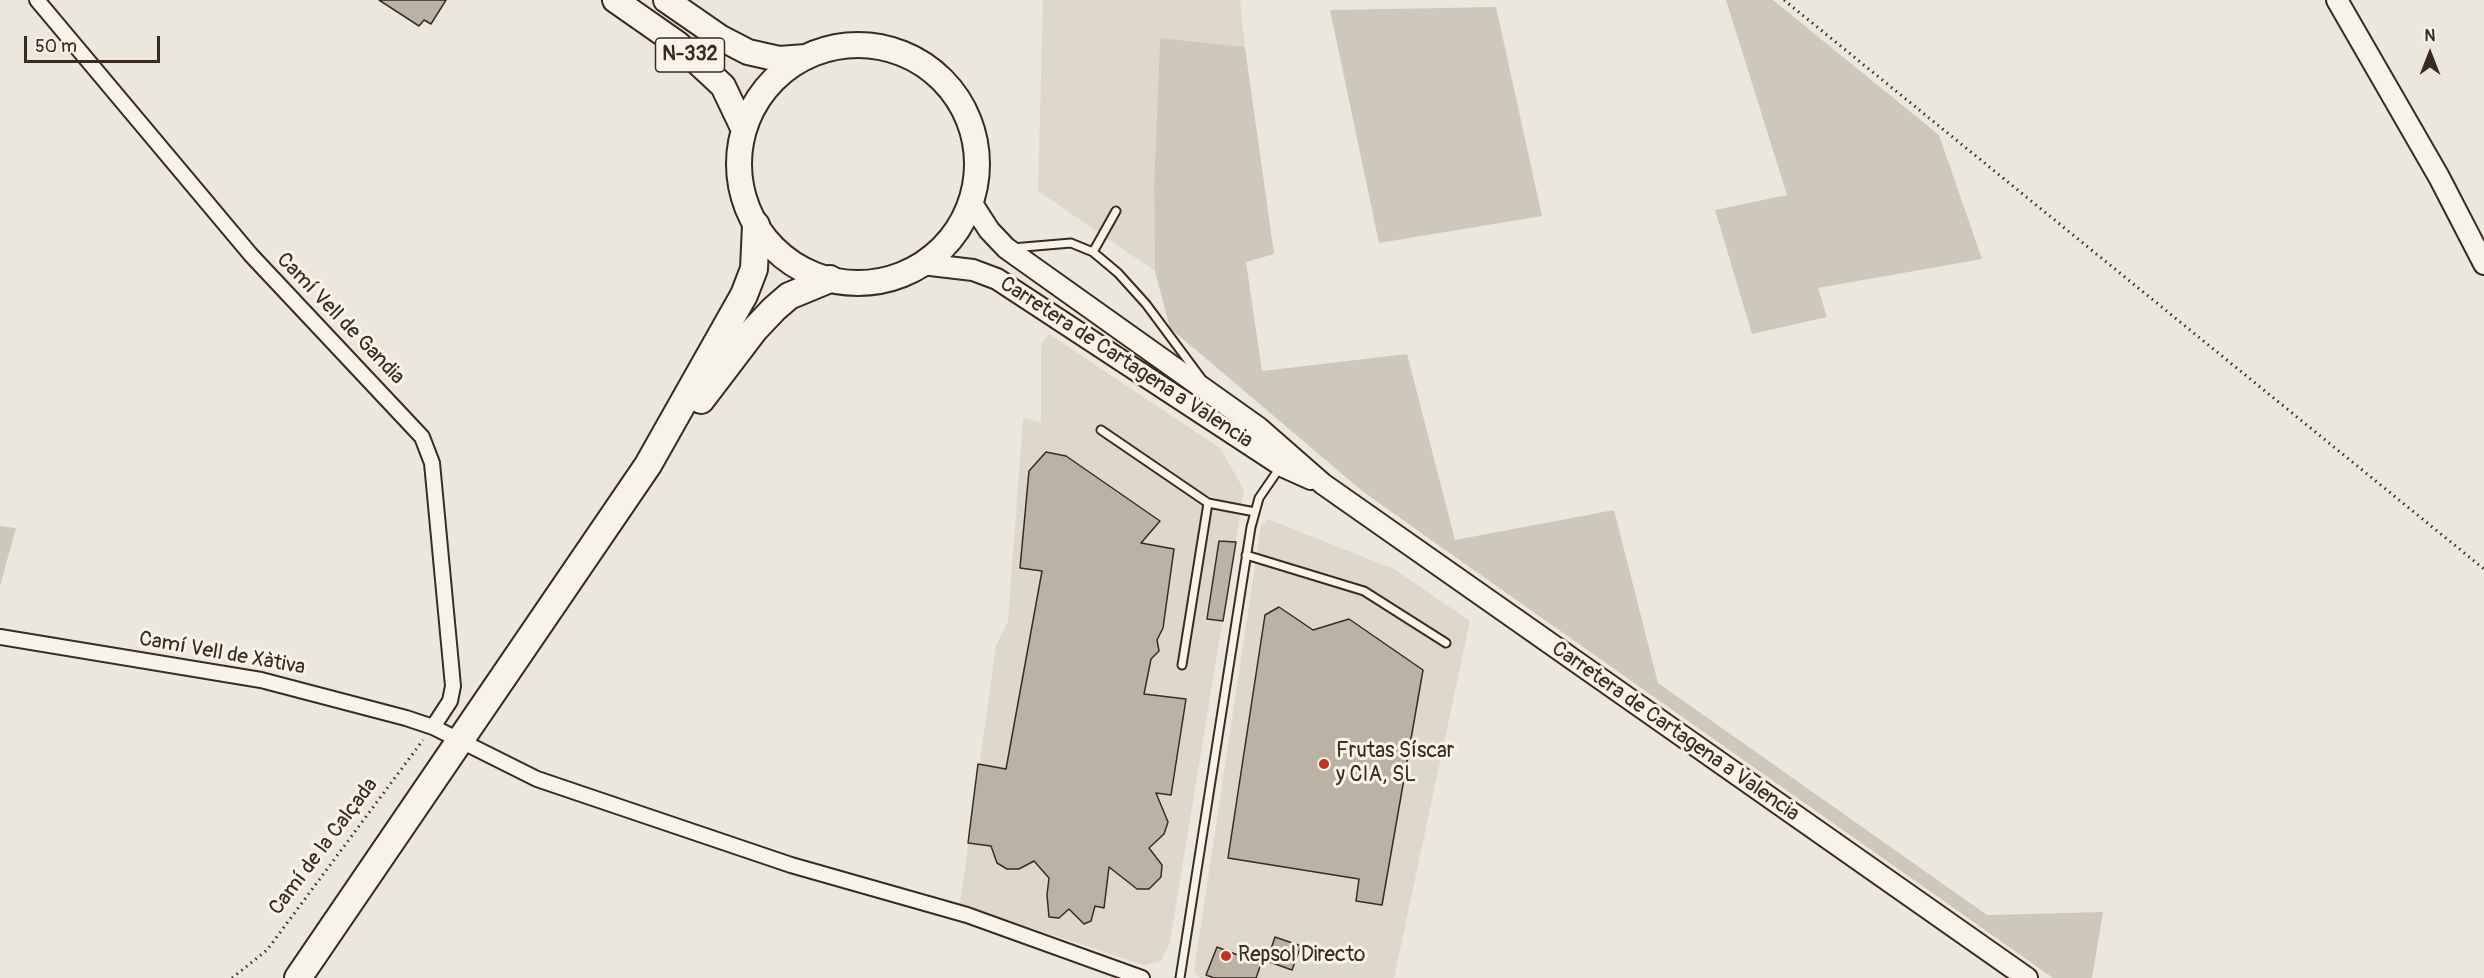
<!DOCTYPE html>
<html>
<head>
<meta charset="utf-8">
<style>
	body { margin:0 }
	#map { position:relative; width:2484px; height:978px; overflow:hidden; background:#ece7dc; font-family:Pangolin,sans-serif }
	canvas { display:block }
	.north { position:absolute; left:2400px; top:24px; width:60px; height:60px; -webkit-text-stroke:4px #f7f3e8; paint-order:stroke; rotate:0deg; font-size:16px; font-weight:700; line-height:24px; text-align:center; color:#3b2a1e }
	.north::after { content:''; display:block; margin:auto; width:21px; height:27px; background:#3b2a1e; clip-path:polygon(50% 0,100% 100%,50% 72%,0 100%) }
	.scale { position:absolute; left:24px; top:36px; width:136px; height:27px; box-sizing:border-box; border:3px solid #3b2a1e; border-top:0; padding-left:8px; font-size:18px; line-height:21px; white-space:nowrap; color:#3b2a1e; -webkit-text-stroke:4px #f7f3e8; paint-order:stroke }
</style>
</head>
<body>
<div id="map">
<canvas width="2484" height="978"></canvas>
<div class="north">N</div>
<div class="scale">50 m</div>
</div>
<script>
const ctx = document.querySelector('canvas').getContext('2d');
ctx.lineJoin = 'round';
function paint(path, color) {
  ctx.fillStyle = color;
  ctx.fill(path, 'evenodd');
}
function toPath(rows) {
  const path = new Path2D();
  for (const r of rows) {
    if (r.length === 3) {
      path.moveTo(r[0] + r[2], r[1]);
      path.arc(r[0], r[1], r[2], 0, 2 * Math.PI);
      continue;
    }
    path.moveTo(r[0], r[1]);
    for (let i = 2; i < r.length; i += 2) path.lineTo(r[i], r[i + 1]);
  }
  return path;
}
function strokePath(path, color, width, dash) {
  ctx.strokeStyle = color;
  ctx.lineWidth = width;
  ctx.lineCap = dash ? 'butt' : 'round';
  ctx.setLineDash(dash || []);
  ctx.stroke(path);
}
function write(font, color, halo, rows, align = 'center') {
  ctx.font = font + ' Pangolin,sans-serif';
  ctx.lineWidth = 6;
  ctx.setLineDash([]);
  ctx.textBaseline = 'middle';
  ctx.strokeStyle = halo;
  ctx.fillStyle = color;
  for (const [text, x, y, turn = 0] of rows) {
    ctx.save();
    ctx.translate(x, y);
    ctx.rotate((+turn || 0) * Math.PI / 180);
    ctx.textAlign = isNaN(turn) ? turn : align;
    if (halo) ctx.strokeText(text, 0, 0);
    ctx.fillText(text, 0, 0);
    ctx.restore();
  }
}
const built = toPath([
	[1043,0,1240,0,1245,47,1160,38,1154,185,1155,271,1038,191],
	[1049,334,1220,448,1244,490,1170,942,1161,961,1143,965,960,904,996,646,1008,621,1023,418,1041,422,1041,345],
	[1268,519,1394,569,1470,621,1394,978,1200,978,1194,971,1261,526]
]);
const green = toPath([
	[1726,0,1773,0,1939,135,1982,259,1818,288,1827,317,1752,334,1715,210,1787,195],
	[1496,7,1542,216,1379,243,1330,10],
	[1160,38,1245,47,1274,254,1246,262,1262,371,1407,354,1455,540,1614,510,1658,683,1987,915,2103,912,2092,978,2053,978,1434,542,1361,490,1170,328,1155,271,1154,185],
	[0,526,16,528,0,586]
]);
const building = toPath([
	[379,0,446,0,431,24,424,20,419,26,379,0],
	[1046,452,1066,456,1160,521,1141,543,1174,549,1163,628,1157,640,1159,651,1151,659,1144,694,1186,699,1171,795,1156,793,1168,822,1164,834,1149,848,1162,865,1161,877,1149,889,1137,889,1109,867,1104,908,1095,906,1091,921,1084,924,1069,909,1059,918,1049,917,1047,895,1049,878,1034,861,1019,869,1007,869,997,863,991,846,968,843,978,764,1006,769,1042,571,1020,568,1029,471,1046,452],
	[1219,541,1236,542,1223,621,1207,619,1219,541],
	[1279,607,1313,630,1349,619,1423,670,1382,905,1356,901,1359,879,1228,858,1265,615,1279,607],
	[1275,937,1301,946,1292,970,1267,961,1275,937],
	[1217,947,1261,964,1256,978,1214,978,1206,975,1217,947]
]);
const path = toPath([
	[1784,0,2484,569],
	[232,978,267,950,423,740]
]);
const service = toPath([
	[1012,248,1071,243,1093,252,1118,273,1146,304,1201,378],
	[1093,252,1116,211],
	[1101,430,1208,503,1255,512],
	[1246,555,1364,591,1446,643],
	[1182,665,1208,503],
	[1180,978,1251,527,1259,498,1281,466]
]);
const minor = toPath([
	[37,0,251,255,422,437,432,463,453,686,450,701,433,727],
	[0,637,261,680,406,718,433,727,537,779,791,865,967,915,1142,978]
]);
const secondary = toPath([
	[2337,0,2439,177,2484,264],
	[971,202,989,230,1006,248,1259,428,1323,484,2027,978],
	[922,264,973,270,997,279,1282,466,1311,479]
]);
const trunk = toPath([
	[615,0,678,44,723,86,744,130],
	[666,0,721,38,748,52,779,59,806,57],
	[858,164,119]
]);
const motorway = toPath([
	[701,400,755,329,774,309,789,296,830,279],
	[298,978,648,465,744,295,754,269,756,225]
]);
const markers = [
	[1324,764,6,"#c8321e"],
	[1226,956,6,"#c8321e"]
];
const shields = [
	[690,55,69]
];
const shieldNames = [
	["N-332",690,55]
];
const streetNames = [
	["Camí Vell de Gandia",340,319,46],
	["Carretera de Cartagena a Valencia",1126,363,33],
	["Camí Vell de Xàtiva",222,654,10],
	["Carretera de Cartagena a Valencia",1675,732,35],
	["Camí de la Calçada",324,847,-53]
];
const poiNames = [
	["Frutas Síscar",1336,752],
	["y CIA, SL",1336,776],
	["Repsol Directo",1238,956]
];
paint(built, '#ddd7cc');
paint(green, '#cec8bc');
paint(building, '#bab2a7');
strokePath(building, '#3b2a1e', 1.5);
strokePath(service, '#3b2a1e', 11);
strokePath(minor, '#3b2a1e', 18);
strokePath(secondary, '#3b2a1e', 24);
strokePath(trunk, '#3b2a1e', 28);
strokePath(motorway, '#3b2a1e', 30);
strokePath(path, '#3b2a1e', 3, [1.5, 4.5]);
strokePath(service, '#f7f3e8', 7);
strokePath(minor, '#f7f3e8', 14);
strokePath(secondary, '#f7f3e8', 20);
strokePath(trunk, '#f7f3e8', 24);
strokePath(motorway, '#f7f3e8', 26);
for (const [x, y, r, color] of markers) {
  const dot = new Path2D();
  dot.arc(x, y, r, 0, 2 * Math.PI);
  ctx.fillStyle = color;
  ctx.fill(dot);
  strokePath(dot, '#f7f3e8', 2);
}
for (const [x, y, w] of shields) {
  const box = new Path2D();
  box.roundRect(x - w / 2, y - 17, w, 34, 4.5);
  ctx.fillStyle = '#f7f3e8';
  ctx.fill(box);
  strokePath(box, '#3b2a1e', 1.5);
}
write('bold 20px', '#3b2a1e', null, shieldNames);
write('21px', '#3b2a1e', '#f7f3e8', streetNames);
write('21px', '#3b2a1e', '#f7f3e8', poiNames, 'left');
</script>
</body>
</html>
